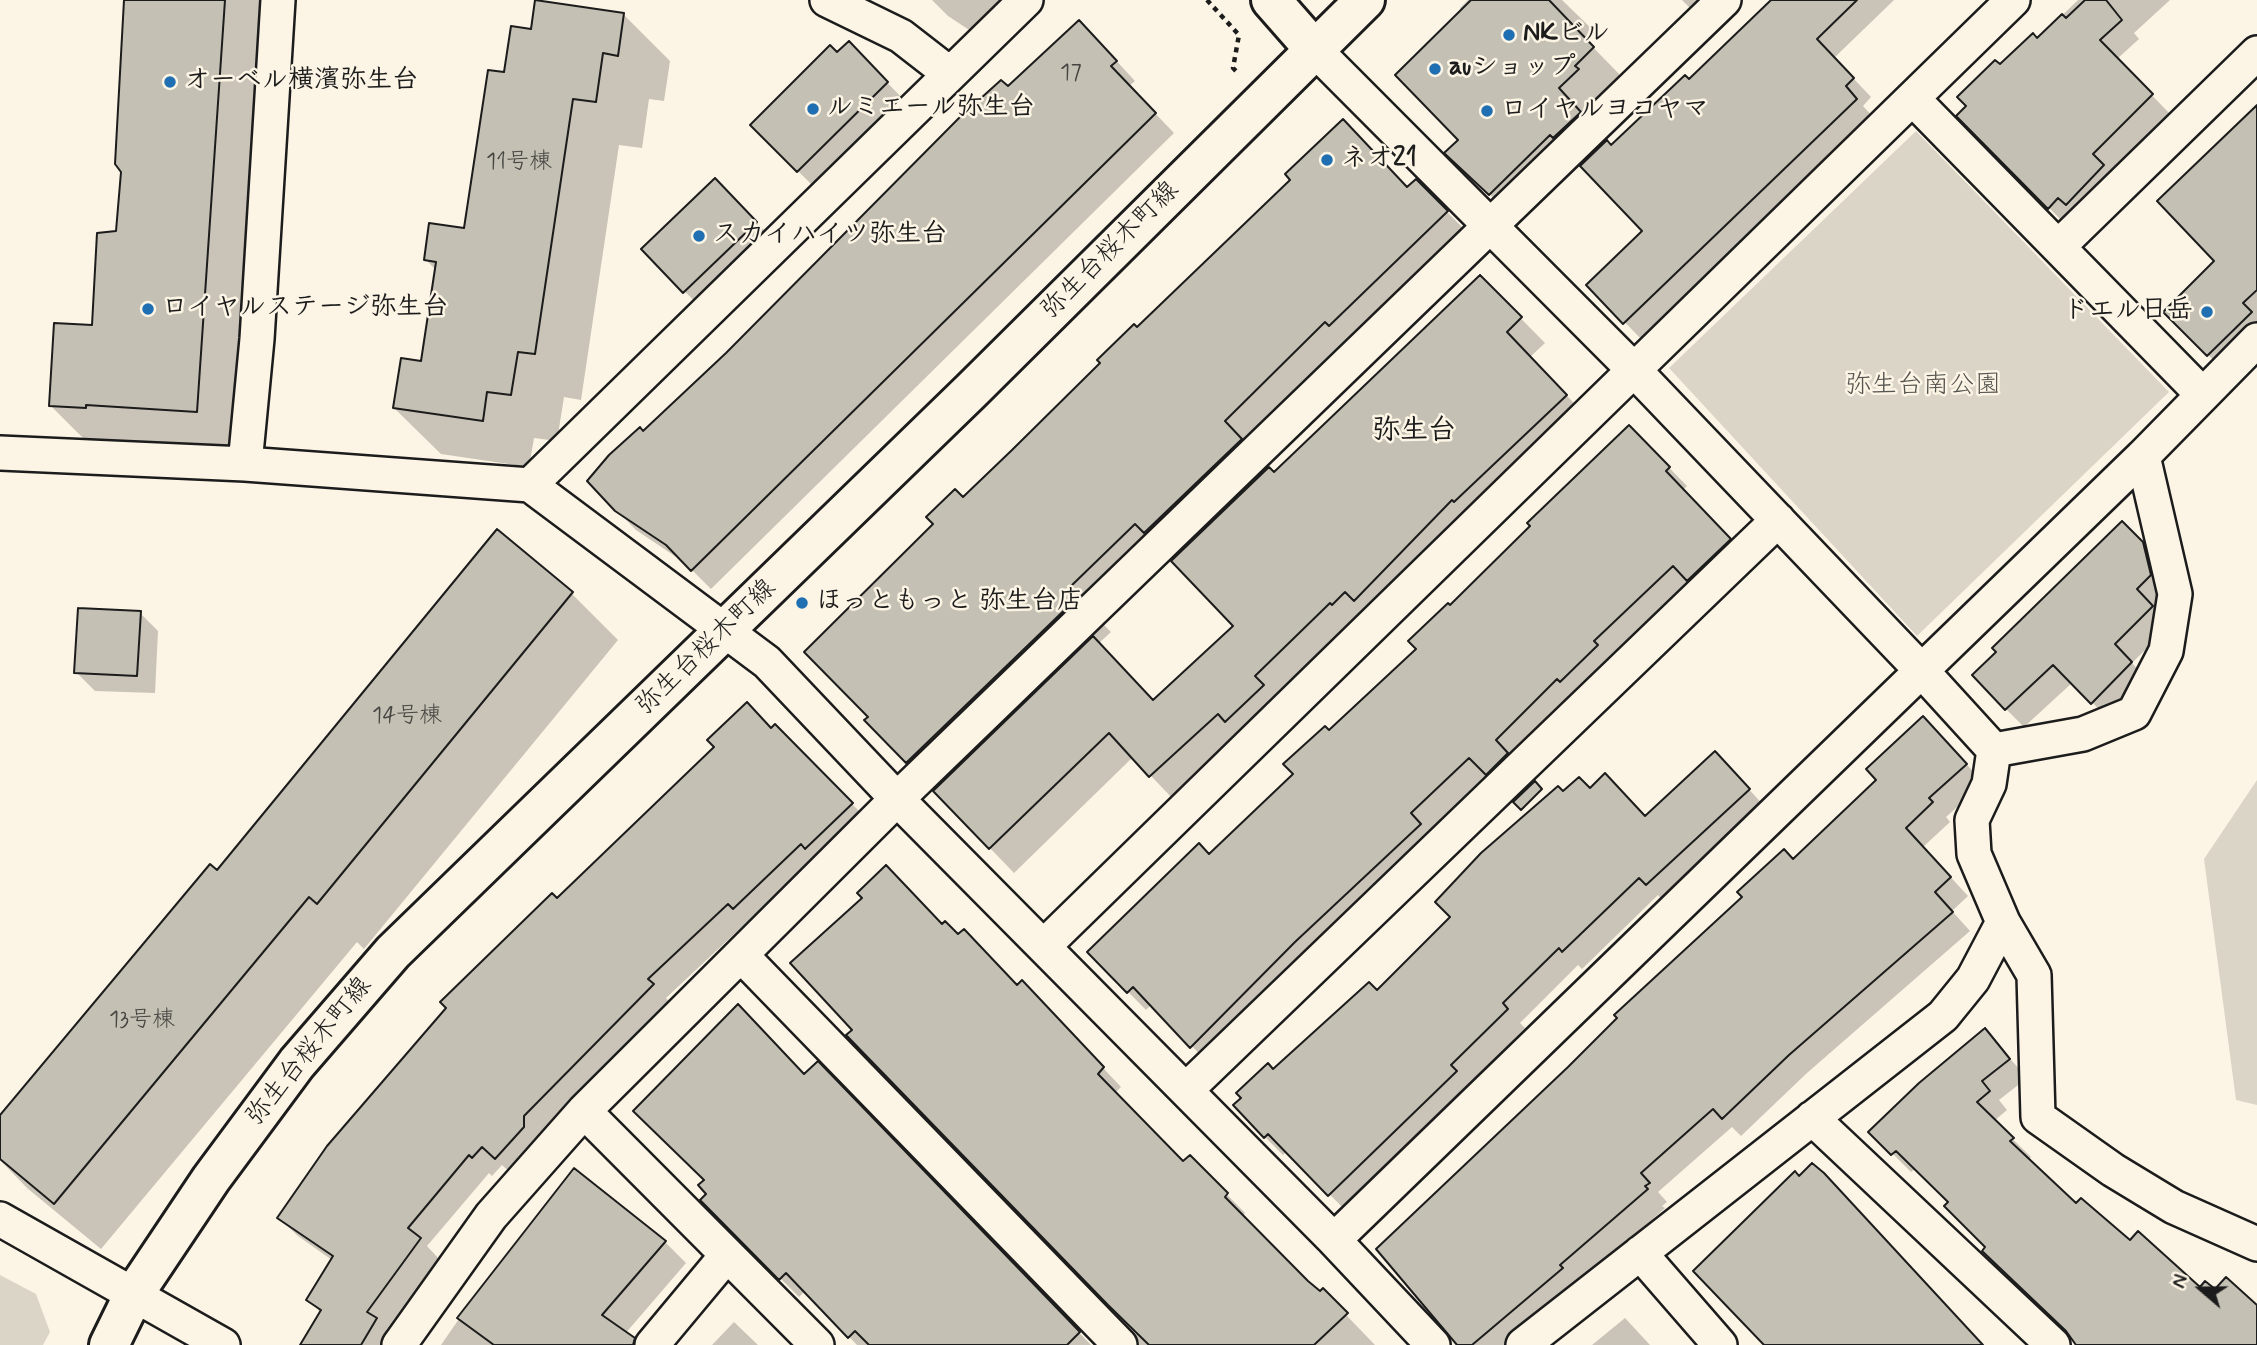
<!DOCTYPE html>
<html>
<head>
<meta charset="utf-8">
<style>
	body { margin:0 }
	#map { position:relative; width:2257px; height:1345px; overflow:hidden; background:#fcf5e5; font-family:Mynerve,sans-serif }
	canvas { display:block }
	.north { position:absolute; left:2166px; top:1254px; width:70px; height:70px; -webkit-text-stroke:5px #fcf5e5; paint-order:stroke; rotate:290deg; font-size:19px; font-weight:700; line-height:28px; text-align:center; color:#1c1c1c }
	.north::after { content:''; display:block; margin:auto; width:24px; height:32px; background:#1c1c1c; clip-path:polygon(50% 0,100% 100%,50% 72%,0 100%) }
</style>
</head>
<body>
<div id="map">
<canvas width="2257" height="1345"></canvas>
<div class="north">N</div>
</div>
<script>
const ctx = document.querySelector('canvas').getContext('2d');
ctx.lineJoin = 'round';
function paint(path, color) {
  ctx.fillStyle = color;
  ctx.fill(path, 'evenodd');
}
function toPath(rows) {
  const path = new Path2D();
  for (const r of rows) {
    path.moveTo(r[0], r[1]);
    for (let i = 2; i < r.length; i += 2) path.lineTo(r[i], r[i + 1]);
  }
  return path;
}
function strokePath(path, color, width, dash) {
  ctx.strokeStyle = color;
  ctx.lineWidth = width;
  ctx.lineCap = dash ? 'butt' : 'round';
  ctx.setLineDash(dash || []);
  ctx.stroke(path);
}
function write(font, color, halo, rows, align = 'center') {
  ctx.font = font + ' Mynerve,"Klee One",sans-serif';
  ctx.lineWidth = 5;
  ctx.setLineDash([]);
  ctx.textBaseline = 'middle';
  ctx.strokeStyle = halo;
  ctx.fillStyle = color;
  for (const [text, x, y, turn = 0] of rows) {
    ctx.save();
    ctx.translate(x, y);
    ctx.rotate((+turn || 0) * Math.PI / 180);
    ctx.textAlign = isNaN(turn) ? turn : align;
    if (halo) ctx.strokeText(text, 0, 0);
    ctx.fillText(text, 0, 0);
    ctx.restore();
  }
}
const green = toPath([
	[1916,131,2169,392,1917,636,1669,368],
	[2257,780,2257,1105,2236,1100,2204,859],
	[0,1275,36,1294,50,1332,43,1345,0,1345]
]);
const shadow = toPath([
	[126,0,273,0,243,458,97,452,51,406,94,327,118,233],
	[932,0,1032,0,989,43,948,16],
	[1468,0,1562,0,1593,30,1585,39,1620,75,1601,94,1605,97,1585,116,1611,147,1689,81,1771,0,1894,0,1834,58,1871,97,1863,106,1874,118,1643,341,1589,285,1645,231,1578,161,1517,221,1474,179,1461,140,1462,11,1460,8],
	[1682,0,1711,0,1696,14],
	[2078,0,2170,0,2134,33,2139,39,2117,59,2170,114,2110,174,2067,226,1959,116,2000,66,2037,40],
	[624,15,670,61,664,101,649,99,642,148,619,145,581,400,564,397,557,441,534,438,529,467,441,454,394,408,423,363,437,271,426,260,466,230,506,74,533,31],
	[1098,41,1135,81,1129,86,1174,133,711,589,685,563,636,530,616,510,643,433,1008,89],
	[849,44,914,110,825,198,752,125],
	[2257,108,2257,343,2226,373,2166,312,2217,261],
	[1416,181,1481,246,1258,455,1275,474,1480,277,1545,343,1530,357,1590,420,1174,800,1133,757,1014,873,867,720,963,499,1137,329,1408,189],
	[1170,557,1236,626,1154,702,1098,644,1111,632,1102,623],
	[742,207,783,250,712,319,643,249],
	[1629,427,1687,486,1683,490,1748,558,1505,792,1488,775,1428,833,1438,843,1210,1065,1152,1004,1146,1010,1089,952,1209,856,1295,774,1329,732,1418,649,1450,608],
	[2122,524,2161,563,2168,594,2154,609,2170,625,2132,663,2149,682,2110,721,2073,682,2024,727,2006,709],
	[497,532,572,594,618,640,364,949,357,942,101,1249,27,1188,0,1160,0,1118,217,873],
	[140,613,158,631,155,693,95,691,76,672],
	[775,727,870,822,753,926,748,921,666,998,671,1004,514,1176,502,1165,492,1176,489,1173,427,1246,438,1258,386,1330,395,1338,391,1345,316,1345,321,1313,308,1300,332,1260,298,1236,279,1218,557,901],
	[1941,737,1984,783,1946,817,1950,822,1923,847,1968,896,1952,911,1970,931,1807,1073,1741,1136,1732,1127,1658,1192,1667,1202,1662,1206,1665,1208,1511,1345,1459,1345,1793,861],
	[1733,772,1767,809,1665,903,1658,895,1582,969,1578,965,1520,1023,1525,1028,1468,1084,1474,1090,1348,1213,1287,1151,1283,1155,1265,1137,1273,1071,1377,993,1452,917,1564,794,1590,790,1645,817],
	[943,926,1040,1001,1121,1087,1115,1093,1183,1164,1190,1157,1245,1213,1242,1217,1320,1294,1323,1291,1375,1345,1139,1345,1135,1331],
	[1985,1030,2027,1078,1999,1100,2007,1110,1994,1121,2031,1157,2028,1160,2076,1206,2200,1289,2215,1292,2257,1309,2257,1345,2078,1345,1988,1247,1951,1202,1916,1168,1911,1172,1871,1132],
	[805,1076,836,1082,1091,1345,857,1345,805,1291,799,1297,702,1200],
	[665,1242,686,1263,624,1335,635,1345,441,1345,459,1319],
	[1625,1318,1650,1345,1592,1345],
	[734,1322,758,1345,712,1345]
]);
const building = toPath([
	[124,0,225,0,197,412,86,405,86,408,49,406,54,323,92,325,97,233,116,231,121,172,115,164,124,0],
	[535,0,624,13,618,56,603,53,596,102,573,99,535,354,518,352,511,395,487,392,483,421,393,408,401,358,421,361,436,262,424,260,429,223,464,228,488,70,504,72,511,26,531,29,535,0],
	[1471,0,1549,0,1594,47,1575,66,1579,69,1559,88,1581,112,1553,138,1550,135,1489,195,1444,153,1458,140,1395,75,1471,0],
	[1771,0,1857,0,1817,39,1854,78,1846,86,1857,99,1623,324,1586,285,1642,231,1580,166,1607,140,1611,145,1685,75,1689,79,1771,0],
	[2085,0,2106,0,2122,20,2100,40,2153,94,2093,154,2104,165,2066,205,2058,198,2048,209,1956,116,1966,106,1957,97,1995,60,2000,64,2033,33,2037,38,2062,14,2066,18,2085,0],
	[1079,20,1117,61,1111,66,1156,113,691,571,666,545,615,511,587,481,609,455,640,427,643,431,726,353,959,118,1001,80,1008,86,1079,20],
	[849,41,888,82,797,172,750,125,830,45,837,52,849,41],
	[2257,105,2257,290,2243,303,2252,312,2207,356,2163,312,2214,261,2157,201,2257,105],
	[1343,119,1407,187,1416,179,1448,211,1329,326,1325,322,1225,421,1242,439,1144,533,1135,524,1069,588,1078,597,906,763,864,720,868,717,804,652,933,524,926,517,955,489,963,497,1012,450,1100,363,1097,360,1134,324,1137,327,1290,180,1285,174,1343,119],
	[715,178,757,222,683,293,641,249,715,178],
	[1480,275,1522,317,1507,332,1567,395,1454,502,1452,500,1354,601,1345,592,1332,605,1330,603,1255,676,1264,685,1225,722,1218,714,1149,777,1109,733,989,849,933,791,1093,636,1153,700,1233,626,1171,561,1269,467,1274,472,1480,275],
	[1629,425,1670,467,1666,471,1731,539,1687,581,1673,566,1594,641,1598,645,1560,682,1557,679,1496,740,1508,753,1486,775,1469,758,1411,813,1421,824,1295,942,1190,1048,1133,987,1127,993,1087,952,1199,843,1209,854,1293,774,1283,764,1325,726,1329,730,1416,649,1408,641,1448,603,1450,605,1530,526,1527,523,1629,425],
	[2122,521,2143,542,2151,575,2137,589,2153,606,2115,644,2132,662,2091,704,2053,665,2005,710,1972,675,1996,652,1992,648,2122,521],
	[497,529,573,592,317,904,309,897,54,1204,0,1159,0,1115,210,864,217,870,497,529],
	[78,608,141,611,137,676,74,673,78,608],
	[747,702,771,728,775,724,853,803,805,849,801,844,733,909,728,904,648,979,654,984,524,1116,524,1127,495,1159,482,1147,472,1158,469,1155,408,1228,421,1238,367,1312,377,1318,361,1345,300,1345,321,1310,306,1300,333,1256,277,1218,327,1146,446,1008,440,1002,552,893,557,898,714,747,707,740,747,702],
	[1923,716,1967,764,1929,798,1933,802,1906,828,1951,877,1935,892,1953,912,1789,1055,1722,1119,1713,1109,1641,1173,1650,1183,1645,1186,1648,1189,1560,1265,1563,1268,1472,1345,1457,1345,1376,1249,1568,1067,1617,1018,1614,1015,1742,897,1737,892,1784,849,1793,859,1876,780,1866,769,1923,716],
	[1715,751,1750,789,1646,885,1639,878,1562,952,1559,948,1503,1003,1508,1009,1451,1065,1457,1071,1328,1196,1268,1134,1264,1138,1233,1105,1241,1098,1236,1093,1268,1063,1273,1069,1369,982,1377,990,1450,917,1435,902,1481,853,1558,786,1563,791,1579,777,1590,788,1605,773,1645,816,1715,751],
	[1535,781,1542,789,1521,810,1513,802,1535,781],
	[886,865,942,924,945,921,958,934,964,929,1017,985,1022,980,1104,1067,1098,1074,1183,1161,1190,1155,1228,1193,1225,1197,1308,1281,1320,1291,1323,1288,1348,1313,1314,1345,1149,1345,1108,1305,846,1035,852,1030,790,963,862,898,857,893,886,865],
	[738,1004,804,1074,818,1061,1080,1332,1067,1345,869,1345,855,1331,848,1338,786,1273,779,1280,700,1200,706,1194,698,1185,704,1180,633,1111,738,1004],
	[1985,1028,2010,1059,1982,1081,1990,1091,1977,1102,2014,1138,2010,1141,2076,1203,2081,1198,2130,1240,2138,1231,2200,1287,2205,1281,2215,1289,2226,1277,2257,1305,2257,1345,2076,1345,2066,1331,1982,1251,1985,1247,1944,1206,1948,1202,1896,1151,1891,1155,1868,1132,1919,1083,1985,1028],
	[1812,1163,1824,1173,1983,1345,1764,1345,1693,1271,1795,1171,1799,1176,1812,1163],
	[574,1168,666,1241,602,1315,635,1338,633,1345,494,1345,457,1318,574,1168]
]);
const path = toPath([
	[1207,0,1239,35,1233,68,1237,72]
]);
const minor = toPath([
	[827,0,901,36,950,74],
	[1314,49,1634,370,1921,670,1994,750,1989,784,1972,820,1974,854,2003,922,2034,975,2038,1117,2113,1170,2174,1207,2257,1244],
	[1913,99,2202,394],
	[2058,247,2257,53],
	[0,453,245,464,530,485,767,662,897,799,1334,1240,1433,1345],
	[245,464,257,339,278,0],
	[530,485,1026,0],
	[1994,750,2083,734,2134,713,2166,651,2175,594,2143,456],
	[1044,946,2013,0],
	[742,956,1120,1345],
	[1186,1090,1778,520],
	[584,1111,817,1345],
	[1812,1118,2053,1345],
	[0,1219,223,1345],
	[1334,1240,2143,456,2257,340],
	[1640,1253,1720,1345],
	[399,1345,491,1216,584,1111,897,799,1724,0],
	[652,1345,727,1255],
	[1523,1345,1943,1016,1973,979,2003,922]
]);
const tertiary = toPath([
	[1271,0,1314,49]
]);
const secondary = toPath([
	[109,1345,134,1294,211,1179,297,1063,393,952,971,391,1365,0]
]);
const markers = [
	[1509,35,7,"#1f6fb2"],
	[1435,69,7,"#1f6fb2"],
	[170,82,7,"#1f6fb2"],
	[813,109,7,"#1f6fb2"],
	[1487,111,7,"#1f6fb2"],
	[1327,160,7,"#1f6fb2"],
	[699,236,7,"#1f6fb2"],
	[148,309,7,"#1f6fb2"],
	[2207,312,7,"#1f6fb2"],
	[802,603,7,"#1f6fb2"]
];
const numberNames = [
	["17",1071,74],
	["11号棟",519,163],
	["14号棟",407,717],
	["13号棟",142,1021]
];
const poiNames = [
	["NKビル",1523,35],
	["auショップ",1449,69],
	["オーベル横濱弥生台",184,82],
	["ルミエール弥生台",827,109],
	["ロイヤルヨコヤマ",1501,111],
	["ネオ21",1341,160],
	["スカイハイツ弥生台",713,236],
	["ロイヤルステージ弥生台",162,309],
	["ドエル日岳",2193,312,"right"],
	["ほっともっと 弥生台店",816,603]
];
const streetNames = [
	["弥生台桜木町線",1111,251,-45],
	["弥生台桜木町線",707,648,-44],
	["弥生台桜木町線",310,1052,-51]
];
const parkNames = [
	["弥生台南公園",1923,387]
];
const neighbourhoodNames = [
	["弥生台",1414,432]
];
paint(green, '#dbd5c8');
paint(shadow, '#0003');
paint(building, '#c4c0b3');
strokePath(building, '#1c1c1c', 2);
strokePath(minor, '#1c1c1c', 38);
strokePath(tertiary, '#1c1c1c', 44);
strokePath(secondary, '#1c1c1c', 44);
strokePath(path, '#1c1c1c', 4.5, [5, 5]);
strokePath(minor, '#fcf5e5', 33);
strokePath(tertiary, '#fcf5e5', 38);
strokePath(secondary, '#fcf5e5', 38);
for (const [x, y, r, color] of markers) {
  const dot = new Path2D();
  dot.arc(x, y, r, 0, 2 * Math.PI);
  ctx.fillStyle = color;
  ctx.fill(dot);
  strokePath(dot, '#fcf5e5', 2.5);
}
write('23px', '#464542', null, numberNames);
write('bold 26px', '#1c1c1c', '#fcf5e5', poiNames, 'left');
write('26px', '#1c1c1c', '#fcf5e5', streetNames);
write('26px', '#555450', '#fcf5e5', parkNames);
write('bold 28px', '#1c1c1c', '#fcf5e5', neighbourhoodNames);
</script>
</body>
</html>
